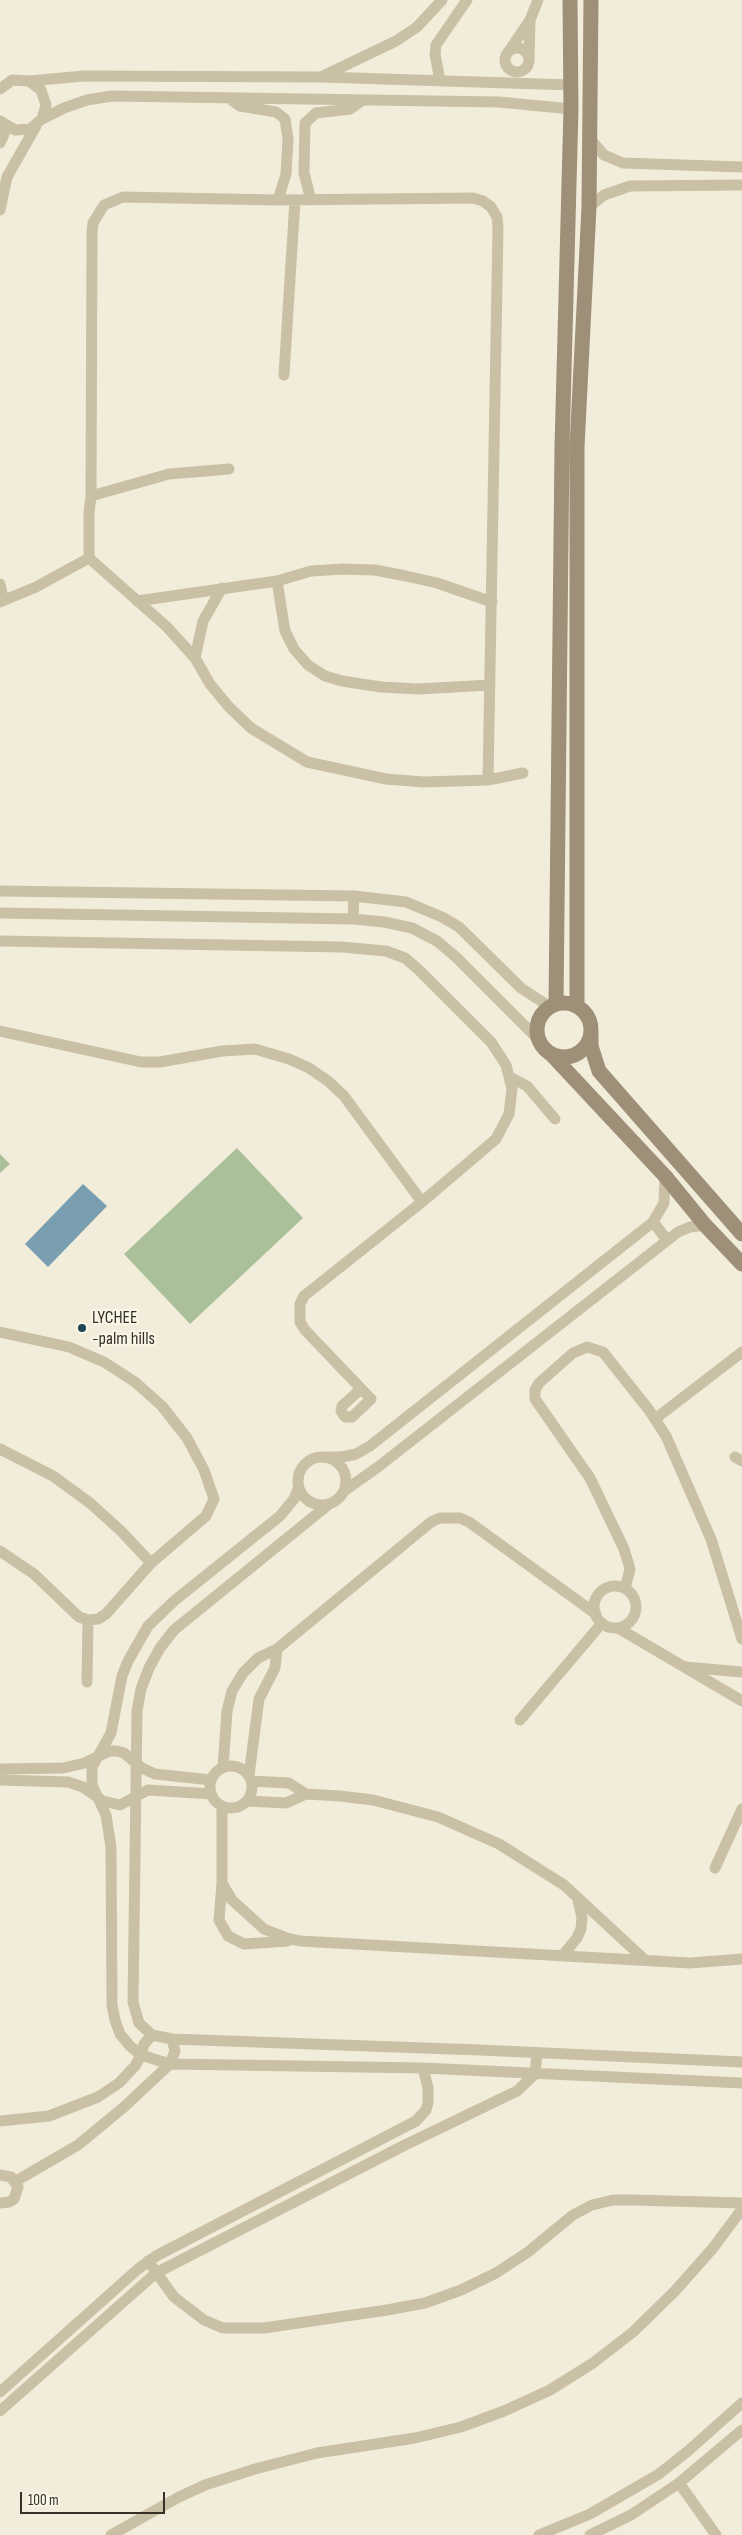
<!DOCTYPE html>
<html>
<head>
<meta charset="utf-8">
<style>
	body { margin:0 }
	#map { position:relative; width:742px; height:2535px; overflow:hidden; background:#f2edda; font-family:"Sofia Sans Condensed",sans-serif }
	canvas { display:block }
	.scale { position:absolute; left:20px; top:2492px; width:145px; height:22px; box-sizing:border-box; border:2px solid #363027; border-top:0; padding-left:6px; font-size:15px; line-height:18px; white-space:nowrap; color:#363027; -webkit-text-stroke:4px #f9f6e7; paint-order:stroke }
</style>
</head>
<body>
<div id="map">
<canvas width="742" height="2535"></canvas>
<div class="scale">100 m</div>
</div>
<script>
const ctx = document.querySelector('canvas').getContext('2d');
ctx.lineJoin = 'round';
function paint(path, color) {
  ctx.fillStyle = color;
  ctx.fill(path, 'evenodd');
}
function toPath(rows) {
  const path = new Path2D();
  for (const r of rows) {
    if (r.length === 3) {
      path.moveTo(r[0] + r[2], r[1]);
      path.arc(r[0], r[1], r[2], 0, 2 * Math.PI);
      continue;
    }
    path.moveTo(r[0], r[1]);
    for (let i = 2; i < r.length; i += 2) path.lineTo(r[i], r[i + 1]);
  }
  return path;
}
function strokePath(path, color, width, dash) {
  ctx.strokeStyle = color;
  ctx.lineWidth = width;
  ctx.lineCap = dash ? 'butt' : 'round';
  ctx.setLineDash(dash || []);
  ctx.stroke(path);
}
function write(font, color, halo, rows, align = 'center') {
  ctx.font = font + ' "Sofia Sans Condensed",sans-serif';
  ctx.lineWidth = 4.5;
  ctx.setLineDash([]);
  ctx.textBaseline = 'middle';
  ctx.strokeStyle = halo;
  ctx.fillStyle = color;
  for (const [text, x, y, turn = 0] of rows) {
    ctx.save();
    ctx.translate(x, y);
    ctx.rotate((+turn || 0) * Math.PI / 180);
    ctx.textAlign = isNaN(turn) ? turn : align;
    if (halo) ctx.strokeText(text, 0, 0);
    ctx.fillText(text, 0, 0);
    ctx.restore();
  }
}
const green = toPath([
	[237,1148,303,1218,190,1324,124,1254],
	[0,1154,10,1164,0,1173]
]);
const water = toPath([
	[83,1184,107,1206,48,1267,25,1244]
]);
const street = toPath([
	[517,60,12],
	[509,51,530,20,538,0],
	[529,58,530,20],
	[323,76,396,41,417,27,442,0],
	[29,81,84,76,322,77,571,85],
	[440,81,435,54,436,45,467,0],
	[0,89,12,80,29,81,41,90,46,105,42,119,30,129,15,130,0,121],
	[229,98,240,106,276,112,285,119,288,139,286,174,278,200],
	[42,119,64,108,87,100,112,96,499,102,571,109],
	[589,138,604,155,623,163,742,167],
	[0,143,7,127],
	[311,200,304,173,305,123,316,113,350,109,363,100],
	[589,207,604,195,630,186,742,185],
	[0,210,7,177,36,126],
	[284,375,295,200],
	[91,496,169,474,229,469],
	[277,581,285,631,294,649,308,665,325,676,342,681,381,687,418,689,490,685],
	[0,584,2,594,0,601],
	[137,601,277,581,311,571,343,569,375,570,406,576,437,583,492,602],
	[0,602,36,587,89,558],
	[195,658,203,621,222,588],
	[488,780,498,228,497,217,491,207,483,201,473,198,278,200,123,197,104,205,93,223,92,233,91,496,89,513,89,558,167,627,195,658,210,684,229,707,251,728,307,762,386,779,424,782,488,780,523,773],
	[0,891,354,896,406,902,442,917,459,927,521,988,550,1007],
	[0,913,353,919,384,922,412,928,437,941,456,957,539,1040],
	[353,919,354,896],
	[0,941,342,947,386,951,405,958,419,970,491,1042,506,1065,512,1089,509,1114,496,1139,422,1202,304,1296,300,1304,300,1322,305,1330,370,1398,371,1399,352,1417,345,1417,341,1411,342,1406,361,1389],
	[0,1031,141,1062,160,1062,222,1051,255,1049,289,1059,309,1068,328,1081,344,1096,422,1202],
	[510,1077,527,1086,555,1119],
	[653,1222,667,1240],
	[0,1332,69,1347,104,1362,135,1382,162,1406,187,1438,204,1470,214,1499,206,1516,151,1563,106,1614,98,1619,88,1620,79,1617,34,1574,0,1551],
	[655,1419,742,1352],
	[0,1449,53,1476,90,1503,121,1531,151,1563],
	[322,1481,24],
	[326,1457,342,1457,356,1454,370,1446,653,1222,664,1203,665,1177],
	[735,1457,742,1461],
	[298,1489,294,1499,280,1516,174,1601,148,1626,128,1661,122,1676,111,1733,92,1767,92,1785,106,1815,111,1847,112,2005,115,2020,120,2034,130,2046,141,2055,170,2064,423,2068,742,2083],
	[344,1491,378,1467,678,1232,690,1227,705,1225],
	[328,1505,174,1630,160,1648,149,1668,141,1689,137,1711,133,2002,139,2023,152,2035,172,2039,480,2050,742,2062],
	[615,1607,21],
	[625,1589,630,1569,624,1549,590,1478,535,1399,535,1390,539,1383,573,1353,587,1347,603,1352,649,1410,666,1436,711,1539,742,1639],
	[618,1628,742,1701],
	[686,1667,742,1672],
	[87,1682,88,1620],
	[520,1720,602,1623],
	[231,1787,21],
	[223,1767,227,1711,232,1691,243,1673,258,1658,277,1649,431,1522,440,1518,460,1518,469,1522,596,1614],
	[0,1769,63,1768,85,1763,109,1751,117,1751,124,1753,142,1768,155,1774,211,1780],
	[249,1775,259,1699,275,1668,277,1649],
	[0,1780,68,1782,83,1787,103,1801,120,1805,148,1790,211,1794],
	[251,1781,289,1783,306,1794],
	[247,1801,286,1803,306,1794,340,1796,373,1800,438,1817,499,1844,564,1885,645,1960],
	[222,1806,222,1883,232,1900,264,1929,287,1938,300,1941,690,1963,742,1959],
	[715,1868,742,1809],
	[222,1883,219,1920,228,1936,244,1944,288,1941],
	[563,1955,577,1938,581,1929,582,1918,578,1900],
	[0,2121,49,2116,98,2097,119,2083,135,2066,141,2055,144,2044,152,2035],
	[0,2175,11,2177,18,2187,14,2199,9,2202,0,2203],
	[16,2181,78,2145,124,2107,170,2064,175,2051,172,2039],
	[148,2261,174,2297,204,2320,223,2328,264,2328,387,2310,425,2303,461,2290,496,2273,528,2252,573,2215,592,2205,613,2200,634,2200,742,2203],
	[0,2392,138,2269,156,2256,416,2121,426,2110,428,2103,428,2088,423,2068],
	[0,2411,156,2273,403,2146,517,2091,535,2074,537,2053],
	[679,2483,716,2535],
	[111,2535,179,2497,205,2485,255,2469,317,2453,415,2438,461,2427,504,2411,550,2390,593,2363,633,2332,675,2291,713,2248,742,2209],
	[539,2535,590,2514,659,2474,688,2451,742,2403],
	[590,2535,631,2515,679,2483,742,2430]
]);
const secondary = toPath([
	[564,1030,27],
	[556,1004,562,447,571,109,570,0],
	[577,1006,577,447,589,207,591,0],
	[591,1033,591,1046,599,1071,742,1234],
	[550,1053,665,1176,705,1225,742,1264]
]);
const markers = [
	[82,1328,5,"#1d4457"]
];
const poiNames = [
	["LYCHEE",92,1318],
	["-palm hills",92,1339]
];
paint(green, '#aac09a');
paint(water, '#799eaf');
strokePath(street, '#cac0a6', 11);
strokePath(secondary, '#9d8f78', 15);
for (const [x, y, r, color] of markers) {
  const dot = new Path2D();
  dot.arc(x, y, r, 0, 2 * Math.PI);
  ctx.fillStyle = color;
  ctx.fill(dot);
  strokePath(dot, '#f9f6e7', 2);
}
write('18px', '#363027', '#f9f6e7', poiNames, 'left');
</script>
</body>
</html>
